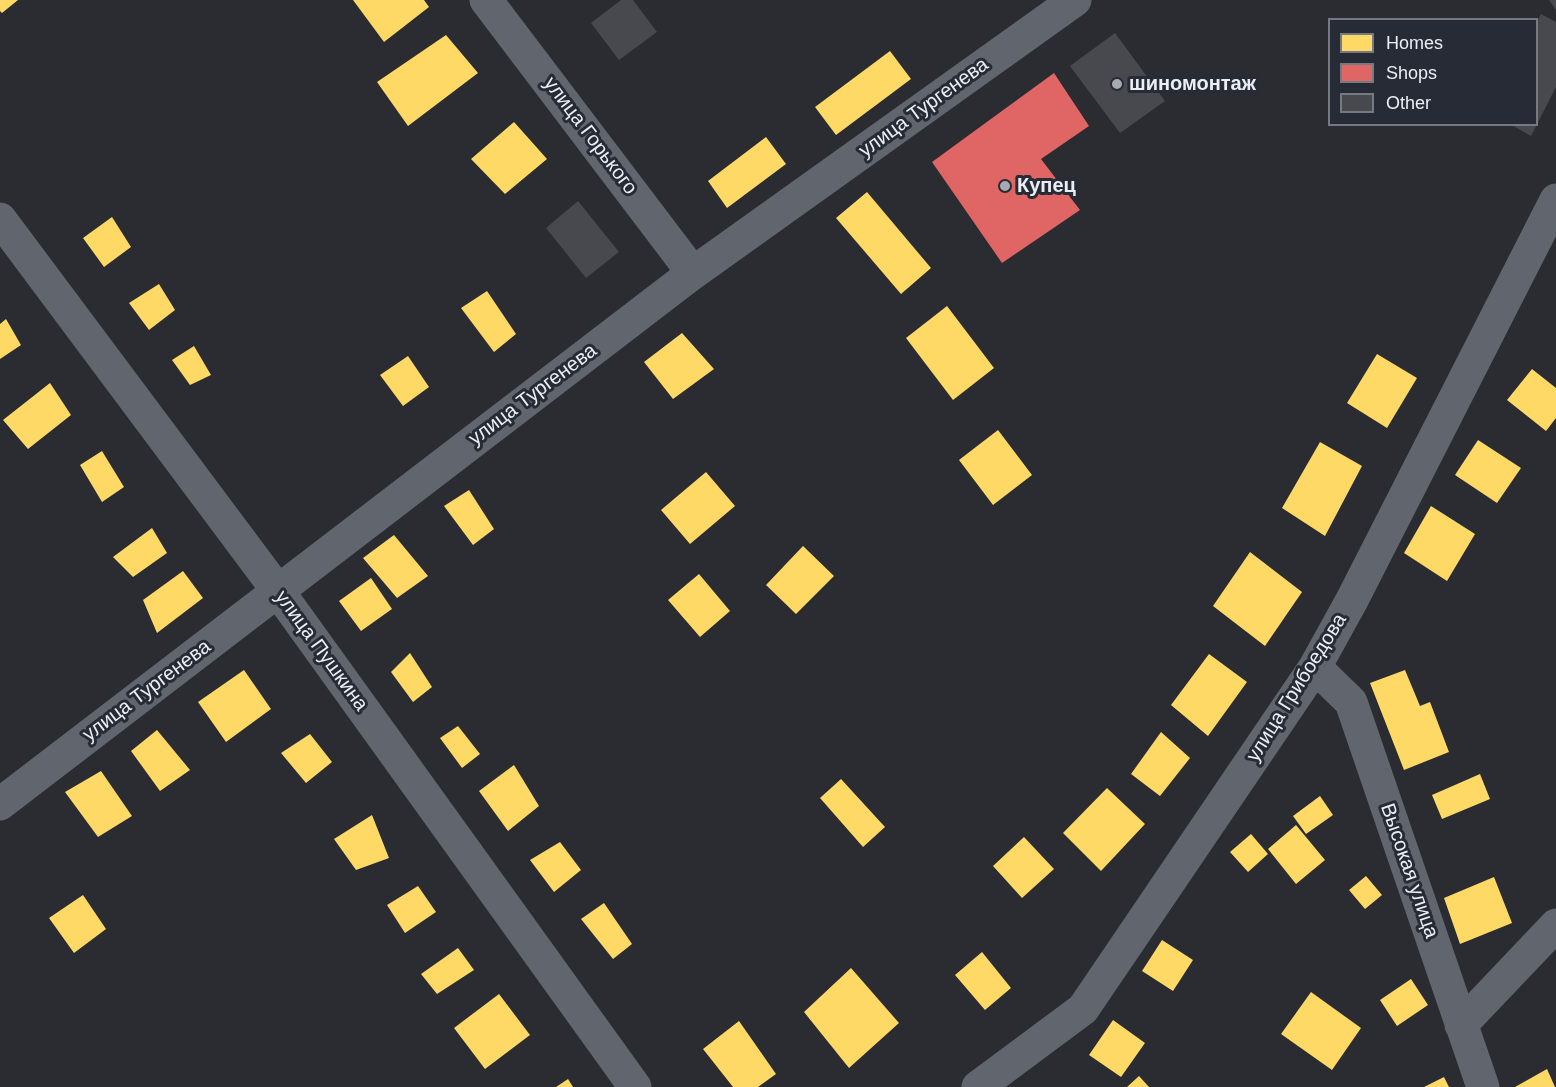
<!DOCTYPE html>
<html>
<head>
<meta charset="utf-8">
<style>
	body { margin:0 }
	#map { position:relative; width:1556px; height:1087px; overflow:hidden; background:#2a2c32; font-family:Arial,sans-serif }
	canvas { display:block }
	.legend { position:absolute; left:1328px; top:18px; width:210px; height:108px; box-sizing:border-box; background:#262b35; border:2px solid #757982; margin:0; padding:8px 10px; list-style:none; font-size:18px; color:#ebeff5 }
	.legend li { display:flex; align-items:center; gap:12px; height:30px }
	.legend b { width:30px; border:2px solid #757982 }
</style>
</head>
<body>
<div id="map">
<canvas width="1556" height="1087"></canvas>
<ul class="legend">
<li><b style="height:16px;background:#ffd966"></b>Homes</li>
<li><b style="height:16px;background:#e06666"></b>Shops</li>
<li><b style="height:16px;background:#47494e"></b>Other</li>
</ul>
</div>
<script>
const ctx = document.querySelector('canvas').getContext('2d');
ctx.lineJoin = 'round';
function paint(path, color) {
  ctx.fillStyle = color;
  ctx.fill(path, 'evenodd');
}
function toPath(rows) {
  const path = new Path2D();
  for (const r of rows) {
    path.moveTo(r[0], r[1]);
    for (let i = 2; i < r.length; i += 2) path.lineTo(r[i], r[i + 1]);
  }
  return path;
}
function strokePath(path, color, width, dash) {
  ctx.strokeStyle = color;
  ctx.lineWidth = width;
  ctx.lineCap = dash ? 'butt' : 'round';
  ctx.setLineDash(dash || []);
  ctx.stroke(path);
}
function write(font, color, halo, rows, align = 'center') {
  ctx.font = font + ' Arial,sans-serif';
  ctx.lineWidth = 6;
  ctx.setLineDash([]);
  ctx.textBaseline = 'middle';
  ctx.strokeStyle = halo;
  ctx.fillStyle = color;
  for (const [text, x, y, turn = 0] of rows) {
    ctx.save();
    ctx.translate(x, y);
    ctx.rotate((+turn || 0) * Math.PI / 180);
    ctx.textAlign = isNaN(turn) ? turn : align;
    if (halo) ctx.strokeText(text, 0, 0);
    ctx.fillText(text, 0, 0);
    ctx.restore();
  }
}
const homes = toPath([
	[0,0,18,0,2,13,0,11],
	[353,0,424,0,429,7,384,42],
	[446,35,478,73,408,126,377,82],
	[890,51,911,79,836,135,815,107],
	[514,122,547,159,505,194,471,159],
	[766,137,786,164,727,208,708,181],
	[867,192,931,268,901,294,836,218],
	[112,217,131,247,104,267,83,238],
	[159,284,175,310,149,330,129,303],
	[487,291,516,334,494,352,461,308],
	[947,306,994,368,953,400,906,338],
	[6,319,21,345,0,359,0,324],
	[682,333,714,369,673,399,644,362],
	[194,346,211,375,190,385,172,360],
	[1377,354,1417,378,1387,428,1347,403],
	[408,356,429,387,403,406,380,375],
	[1532,369,1556,388,1556,418,1546,431,1507,400],
	[50,383,71,415,28,449,3,420],
	[998,430,1032,475,993,505,959,460],
	[1478,440,1521,468,1497,503,1455,475],
	[1320,442,1362,466,1325,536,1282,508],
	[102,451,124,487,102,502,80,465],
	[706,472,735,506,690,544,661,510],
	[469,490,494,529,473,545,444,506],
	[1431,506,1475,534,1447,581,1404,553],
	[152,528,167,553,133,577,113,557],
	[394,535,428,576,397,598,363,558],
	[803,546,834,576,796,614,766,585],
	[1250,552,1302,592,1265,646,1213,606],
	[183,571,203,598,157,633,143,600],
	[699,574,730,611,700,637,668,600],
	[371,578,392,609,361,631,339,601],
	[410,653,432,687,413,702,391,672],
	[1209,654,1247,682,1208,736,1171,705],
	[244,670,271,709,226,742,198,702],
	[1405,670,1420,706,1430,702,1449,752,1404,770,1370,683],
	[458,726,480,754,462,768,440,738],
	[157,730,190,770,160,791,131,751],
	[1161,732,1190,758,1160,796,1131,774],
	[310,734,332,762,306,783,281,753],
	[514,765,539,806,508,831,479,791],
	[101,771,132,816,98,837,65,792],
	[1480,774,1490,799,1442,819,1432,795],
	[841,779,885,827,863,847,820,798],
	[1107,788,1145,824,1101,871,1063,833],
	[1320,796,1333,815,1306,834,1293,816],
	[372,815,389,858,356,870,334,839],
	[1296,825,1325,860,1296,884,1268,849],
	[1251,834,1268,854,1248,872,1230,852],
	[1024,837,1054,869,1022,898,993,866],
	[560,842,581,870,554,892,530,860],
	[1366,876,1382,895,1365,909,1349,890],
	[1494,877,1512,923,1460,944,1444,898],
	[418,886,436,912,405,933,387,905],
	[83,895,106,929,74,953,49,918],
	[604,903,632,944,613,959,581,919],
	[1162,940,1193,960,1173,991,1142,971],
	[458,948,474,970,437,994,421,974],
	[982,952,1011,988,985,1010,955,975],
	[851,968,899,1023,849,1068,804,1012],
	[1411,979,1428,1005,1397,1026,1380,1000],
	[1311,992,1361,1028,1332,1070,1281,1034],
	[499,994,530,1035,485,1069,454,1028],
	[1113,1020,1145,1043,1121,1077,1089,1055],
	[739,1021,776,1074,758,1087,733,1087,703,1049],
	[1547,1069,1555,1087,1515,1087],
	[1139,1076,1149,1087,1127,1087],
	[1444,1077,1449,1087,1424,1087],
	[568,1079,573,1087,556,1087]
]);
const shops = toPath([
	[1054,73,1089,126,1041,159,1080,210,1002,263,932,162]
]);
const building = toPath([
	[621,0,633,0,657,32,619,60,591,23],
	[1549,0,1556,0,1556,10],
	[1541,14,1556,22,1556,87,1531,136,1510,124,1536,124,1536,23],
	[1115,33,1165,101,1120,133,1070,66],
	[578,201,619,252,586,278,546,228]
]);
const minor = toPath([
	[486,0,693,273],
	[0,219,278,591,635,1087],
	[1315,667,1351,702,1483,1087],
	[0,804,693,273,1075,0],
	[1461,1025,1556,925],
	[978,1087,1083,1009,1315,667,1352,600,1556,200]
]);
const markers = [
	[1117,84,6,"#a7abb1"],
	[1005,186,6,"#a7abb1"]
];
const poiNames = [
	["шиномонтаж",1129,84],
	["Купец",1017,186]
];
const streetNames = [
	["улица Тургенева",924,108,-36],
	["улица Горького",590,136,53],
	["улица Тургенева",533,395,-37],
	["улица Пушкина",321,651,54],
	["улица Грибоедова",1297,688,-58],
	["улица Тургенева",147,691,-37],
	["Высокая улица",1409,871,71]
];
paint(homes, '#ffd966');
paint(shops, '#e06666');
paint(building, '#47494e');
strokePath(minor, '#61656e', 33);
for (const [x, y, r, color] of markers) {
  const dot = new Path2D();
  dot.arc(x, y, r, 0, 2 * Math.PI);
  ctx.fillStyle = color;
  ctx.fill(dot);
  strokePath(dot, '#262b35', 2);
}
write('bold 20px', '#ebeff5', '#262b35', poiNames, 'left');
write('20px', '#ebeff5', '#262b35', streetNames);
</script>
</body>
</html>
